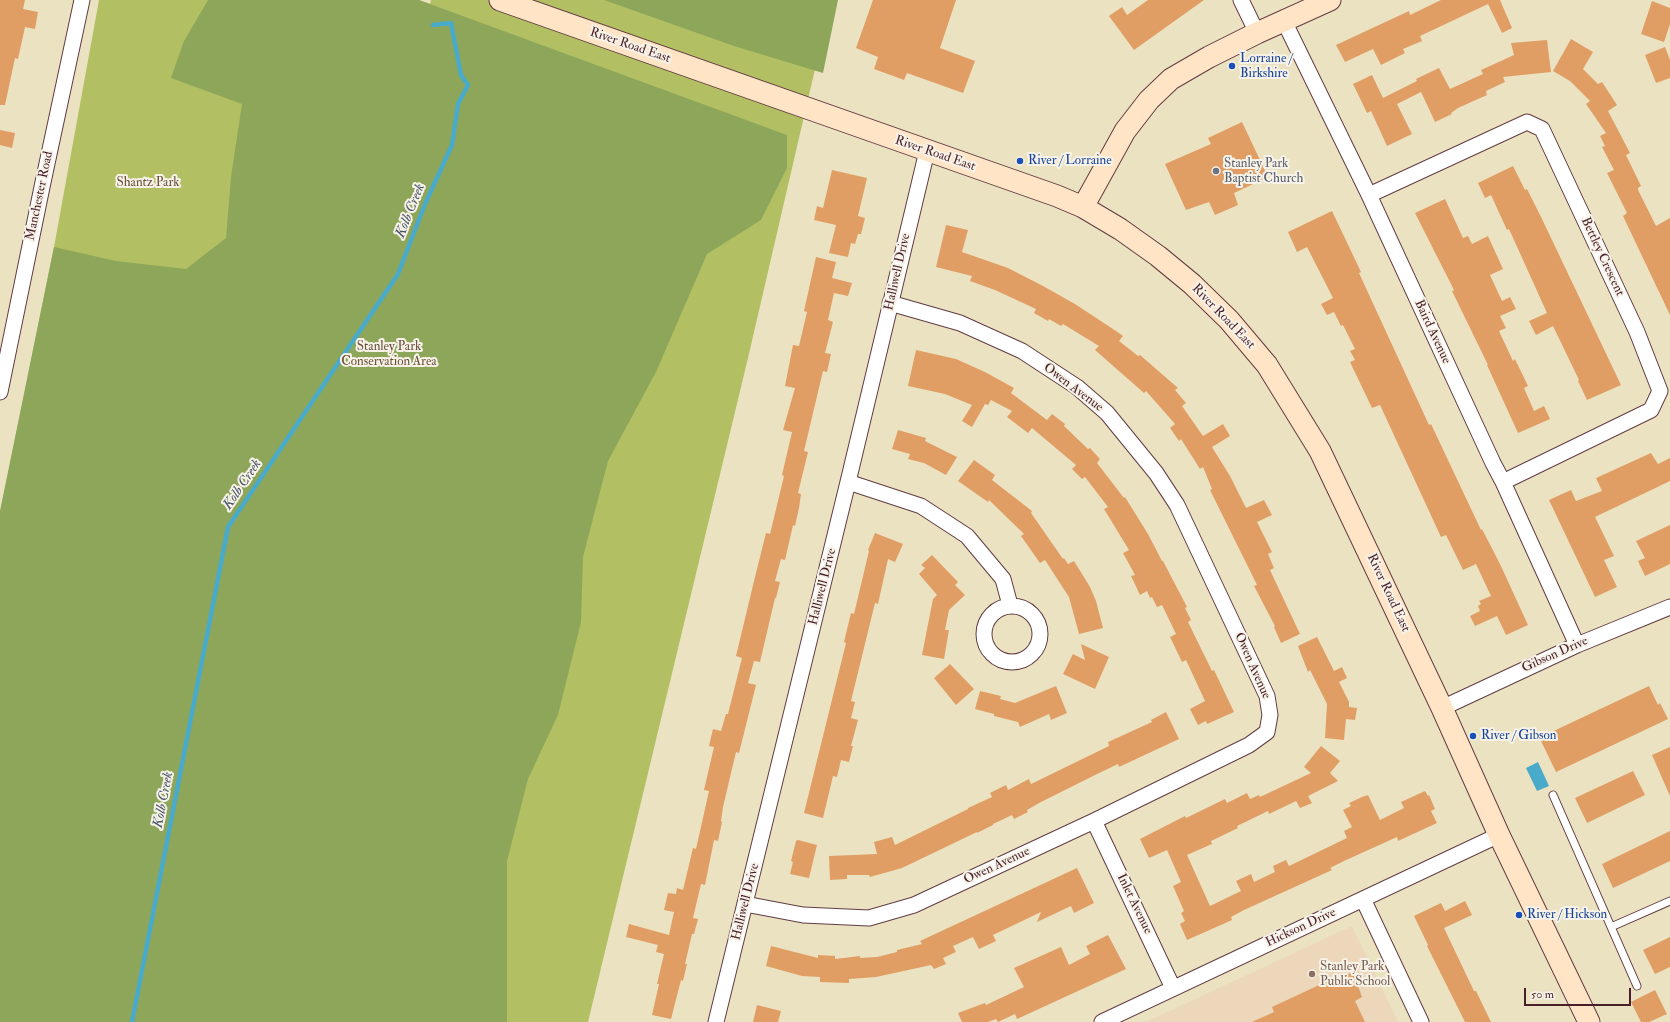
<!DOCTYPE html>
<html>
<head>
<meta charset="utf-8">
<style>
	body { margin:0 }
	#map { position:relative; width:1670px; height:1022px; overflow:hidden; background:#ebe2c2; font-family:"IM FELL Double Pica",serif }
	canvas { display:block }
	.scale { position:absolute; left:1524px; top:988px; width:107px; height:18px; box-sizing:border-box; border:2px solid #4a1f2b; border-top:0; padding-left:5px; font-size:12px; line-height:14px; white-space:nowrap; color:#4a1f2b; -webkit-text-stroke:3px #f7f3e8; paint-order:stroke }
</style>
</head>
<body>
<div id="map">
<canvas width="1670" height="1022"></canvas>
<div class="scale">50 m</div>
</div>
<script>
const ctx = document.querySelector('canvas').getContext('2d');
ctx.lineJoin = 'round';
function paint(path, color) {
  ctx.fillStyle = color;
  ctx.fill(path, 'evenodd');
}
function toPath(rows) {
  const path = new Path2D();
  for (const r of rows) {
    if (r.length === 3) {
      path.moveTo(r[0] + r[2], r[1]);
      path.arc(r[0], r[1], r[2], 0, 2 * Math.PI);
      continue;
    }
    path.moveTo(r[0], r[1]);
    for (let i = 2; i < r.length; i += 2) path.lineTo(r[i], r[i + 1]);
  }
  return path;
}
function strokePath(path, color, width, dash) {
  ctx.strokeStyle = color;
  ctx.lineWidth = width;
  ctx.lineCap = dash ? 'butt' : 'round';
  ctx.setLineDash(dash || []);
  ctx.stroke(path);
}
function write(font, color, halo, rows, align = 'center') {
  ctx.font = font + ' "IM FELL Double Pica",serif';
  ctx.lineWidth = 4;
  ctx.setLineDash([]);
  ctx.textBaseline = 'middle';
  ctx.strokeStyle = halo;
  ctx.fillStyle = color;
  for (const [text, x, y, turn = 0] of rows) {
    ctx.save();
    ctx.translate(x, y);
    ctx.rotate((+turn || 0) * Math.PI / 180);
    ctx.textAlign = isNaN(turn) ? turn : align;
    if (halo) ctx.strokeText(text, 0, 0);
    ctx.fillText(text, 0, 0);
    ctx.restore();
  }
}
const built = toPath([
	[1352,926,1398,1022,1146,1022]
]);
const green = toPath([
	[99,0,419,0,430,4,431,0,831,0,748,358,588,1022,0,1022,0,513,54,247]
]);
const forest = toPath([
	[208,0,419,0,787,135,787,168,761,220,707,254,656,372,608,461,583,557,581,622,558,715,528,779,507,861,507,1022,0,1022,0,511,54,247,116,261,186,269,226,238,231,177,242,104,171,78,184,41],
	[604,0,838,0,823,73,734,46]
]);
const water = toPath([
	[1538,762,1549,786,1537,791,1526,768]
]);
const stream = toPath([
	[132,1022,228,527,398,274,425,204,452,145,458,104,468,85,461,75,451,23,433,25]
]);
const building = toPath([
	[0,0,25,0,23,9,38,12,35,29,25,27,18,59,15,58,5,105,0,105],
	[873,0,956,0,940,48,975,61,963,93,907,73,904,80,874,69,878,57,856,48],
	[1148,0,1204,0,1134,50,1109,16,1122,7,1127,15],
	[1441,0,1500,0,1512,28,1502,33,1488,4,1420,36,1422,41,1403,49,1405,53,1381,65,1373,49,1345,62,1336,45,1409,11,1410,15],
	[1652,1,1670,8,1670,24,1664,42,1641,34],
	[1571,39,1593,52,1583,69,1598,84,1602,82,1617,105,1608,111,1630,153,1626,155,1641,186,1638,188,1638,190,1656,226,1670,218,1670,315,1623,216,1627,213,1607,173,1614,170,1602,147,1605,146,1600,136,1606,133,1586,104,1590,101,1570,81,1553,71],
	[1547,40,1551,72,1503,77,1505,82,1486,91,1487,95,1458,108,1451,113,1452,114,1435,122,1421,92,1397,104,1412,134,1387,146,1371,111,1367,113,1353,84,1372,75,1383,98,1417,81,1416,79,1439,68,1450,89,1483,74,1481,70,1514,55,1511,43],
	[1665,47,1670,60,1670,78,1656,83,1645,55],
	[1242,122,1268,177,1234,193,1238,205,1215,215,1209,202,1186,210,1165,164,1211,144,1208,138],
	[0,130,15,133,12,148,0,145],
	[1513,166,1525,190,1527,189,1542,219,1621,385,1587,400,1578,381,1579,380,1553,326,1536,335,1529,321,1547,313,1509,229,1507,230,1491,195,1485,198,1478,183],
	[832,170,867,178,858,216,865,218,861,234,858,234,855,244,851,243,848,257,829,253,836,225,814,220,817,206,823,208],
	[1445,199,1463,238,1468,236,1472,244,1488,236,1503,269,1490,275,1502,301,1510,297,1516,309,1500,316,1506,328,1499,331,1513,361,1515,359,1528,386,1524,388,1534,411,1544,406,1550,419,1518,433,1487,365,1488,365,1452,291,1454,290,1415,213],
	[1332,211,1361,272,1359,273,1429,425,1431,424,1481,530,1482,529,1500,564,1528,625,1506,635,1497,616,1475,626,1470,616,1480,611,1478,606,1481,604,1479,601,1491,596,1476,564,1463,570,1446,535,1441,537,1380,405,1372,408,1350,362,1355,360,1350,351,1355,349,1343,325,1341,326,1334,312,1327,315,1321,304,1333,298,1307,247,1297,252,1288,232],
	[946,225,968,230,962,252,1008,268,1043,286,1075,304,1116,331,1123,336,1119,341,1138,356,1140,355,1178,388,1175,390,1186,403,1182,406,1203,436,1223,424,1230,436,1212,447,1230,476,1246,508,1264,500,1272,515,1257,522,1272,552,1268,554,1274,568,1270,570,1300,634,1281,643,1274,627,1275,626,1254,586,1257,585,1210,490,1212,489,1203,467,1200,469,1181,439,1179,441,1170,428,1175,424,1146,391,1144,393,1095,350,1099,346,1063,324,1061,326,1049,319,1048,321,1034,313,1036,309,995,290,970,281,972,276,936,267],
	[816,257,836,262,832,278,852,283,848,296,834,293,828,320,833,322,825,353,831,354,827,372,823,371,804,451,808,452,798,493,801,494,799,508,795,526,793,525,785,560,781,559,775,581,780,582,776,598,775,598,760,662,754,661,748,683,756,685,739,753,736,752,723,807,721,821,722,822,718,841,714,840,705,885,701,884,693,918,698,919,694,934,692,934,685,964,687,964,683,981,681,980,671,1019,652,1015,659,984,657,984,664,954,656,952,658,945,626,937,629,924,669,935,674,912,664,910,668,893,676,894,677,888,683,890,693,848,696,849,709,791,704,790,714,747,709,746,713,729,721,731,726,714,728,714,742,658,736,656,755,577,766,533,770,534,784,476,782,475,792,432,783,430,795,388,785,386,793,345,799,346,807,312,804,311],
	[916,350,956,359,985,372,1014,388,1011,393,1047,420,1052,414,1065,424,1064,426,1088,449,1090,448,1100,459,1097,463,1124,498,1125,497,1148,534,1162,561,1163,561,1187,607,1185,608,1191,620,1188,622,1212,671,1214,670,1234,712,1207,724,1206,721,1198,725,1190,709,1205,701,1186,660,1182,662,1170,637,1176,634,1162,605,1157,607,1152,597,1150,598,1147,591,1140,595,1131,576,1135,575,1123,553,1129,550,1104,509,1108,507,1085,477,1082,479,1072,469,1076,465,1032,428,1028,433,1007,417,1012,411,991,400,988,405,985,404,972,427,962,421,972,405,945,394,908,386],
	[898,430,926,438,925,441,957,457,946,475,924,463,908,459,910,454,892,449],
	[1651,453,1658,464,1670,458,1670,481,1595,517,1614,556,1604,560,1617,587,1595,597,1549,500,1571,490,1576,501,1602,491,1596,478],
	[974,460,995,475,992,480,1032,511,1031,513,1063,559,1064,558,1068,564,1074,561,1090,587,1096,601,1103,628,1079,634,1069,597,1045,560,1040,563,1021,536,1024,534,989,500,988,502,958,481],
	[1670,525,1670,564,1645,576,1638,561,1645,558,1636,541],
	[875,533,903,544,895,562,888,559,878,604,875,603,851,701,855,702,851,718,858,720,851,746,853,746,849,762,841,760,837,777,833,776,823,818,804,813,846,643,844,642,851,613,854,614,869,551,868,550],
	[932,555,958,582,955,585,965,595,949,610,945,630,949,630,944,659,922,655,933,599,937,595,919,574,925,568,921,565],
	[1317,637,1334,671,1342,667,1347,678,1339,682,1349,702,1349,707,1357,708,1355,720,1346,719,1344,740,1325,738,1327,704,1310,670,1308,672,1298,646],
	[1081,644,1109,657,1095,689,1063,674,1073,654,1085,660],
	[950,664,974,689,956,705,934,678],
	[1056,686,1067,713,1051,720,1049,714,1020,727,1018,722,994,716,994,714,975,709,980,691,1001,696,1000,699,1015,703],
	[1649,686,1658,705,1660,703,1668,719,1556,772,1541,741,1544,739,1543,736],
	[1166,712,1179,739,1119,767,1118,764,1095,775,1041,802,1027,810,1028,812,1014,819,1012,815,993,824,993,825,977,833,977,832,902,868,870,877,869,875,847,875,847,879,830,880,829,856,877,854,874,842,892,837,895,845,968,809,968,808,992,797,990,793,1006,785,1008,790,1029,779,1031,784,1109,746,1108,742,1152,722,1151,720],
	[1321,746,1340,761,1330,773,1338,781,1308,796,1312,803,1300,808,1296,801,1269,814,1268,811,1237,826,1238,828,1211,841,1212,844,1187,855,1210,906,1241,891,1236,881,1251,874,1254,882,1275,872,1273,866,1286,860,1289,866,1347,838,1344,831,1352,827,1343,810,1351,806,1349,803,1362,797,1368,795,1380,820,1404,808,1401,802,1425,791,1428,796,1429,795,1435,809,1431,811,1437,823,1398,841,1397,837,1344,861,1330,868,1332,870,1244,910,1231,917,1232,920,1187,940,1180,924,1185,921,1181,913,1184,911,1173,886,1181,882,1167,850,1149,858,1140,839,1185,816,1186,818,1225,799,1227,803,1247,793,1250,799,1259,795,1260,797,1311,773,1304,767],
	[1670,747,1670,796,1652,755],
	[1633,771,1645,795,1587,823,1575,798],
	[1670,831,1670,861,1613,888,1602,864],
	[798,840,817,845,809,878,790,874,793,862,791,861,796,841],
	[1077,868,1094,903,1074,913,1071,906,1037,922,1041,912,993,935,996,941,979,949,973,937,953,946,956,952,943,958,946,964,934,969,931,965,876,977,849,979,849,983,820,982,820,977,802,976,766,966,771,946,818,958,818,955,835,956,835,959,860,956,860,958,877,957,897,952,897,950,922,944,920,941],
	[1465,901,1472,915,1444,928,1474,991,1476,991,1491,1022,1465,1022,1427,946,1428,945,1414,916,1441,903,1445,911],
	[1108,935,1126,969,1017,1019,1015,1014,998,1022,996,1019,988,1022,962,1022,958,1013,985,1003,986,1005,1024,987,1014,968,1061,947,1069,965,1090,954,1086,946],
	[1670,937,1670,967,1655,974,1643,950],
	[1353,972,1362,997,1355,1001,1365,1022,1252,1022,1274,1012,1272,1007,1332,979,1333,981],
	[1655,990,1667,1014,1649,1022,1641,1022,1631,1002],
	[757,1005,781,1011,778,1022,753,1022]
]);
const lane = toPath([
	[1553,795,1637,986],
	[1611,927,1670,901]
]);
const street = toPath([
	[1241,0,1257,33],
	[1284,21,1369,195,1493,463,1503,482,1577,645],
	[1369,195,1527,122,1542,129,1637,332,1660,391,1651,410,1503,482],
	[0,392,42,187,82,0],
	[848,482,921,506,967,536,1003,579,1010,605],
	[1012,634,28],
	[1442,708,1577,645,1670,607],
	[1094,821,1173,988],
	[1363,899,1421,1022],
	[745,904,803,915,869,918,914,905,1094,821,1249,745,1267,732,1270,715,1267,696,1177,505,1156,473,1107,413,1077,387,1022,351,960,323,890,303],
	[716,1022,848,482,927,151],
	[1102,1022,1499,835]
]);
const secondary = toPath([
	[500,0,1057,196,1083,207,1120,229,1158,256,1192,284,1229,320,1267,365,1320,451,1442,708,1499,835,1589,1022],
	[1083,207,1125,131,1149,100,1171,79,1209,57,1257,33,1330,0]
]);
const markers = [
	[1232,66,4,"#1a4fb4"],
	[1020,161,4,"#1a4fb4"],
	[1216,171,4,"#6b7280"],
	[1473,736,4,"#1a4fb4"],
	[1519,915,4,"#1a4fb4"],
	[1312,974,4,"#8d6e63"]
];
const streetNames = [
	["River Road East",630,46,19],
	["River Road East",935,154,19],
	["Manchester Road",40,196,-78],
	["Bettley Crescent",1602,257,65],
	["Halliwell Drive",898,272,-77],
	["River Road East",1223,317,46],
	["Baird Avenue",1432,332,65],
	["Owen Avenue",1073,388,37],
	["Halliwell Drive",823,587,-76],
	["River Road East",1388,593,65],
	["Gibson Drive",1555,655,-24],
	["Owen Avenue",1252,666,66],
	["Owen Avenue",997,866,-25],
	["Halliwell Drive",746,902,-76],
	["Inlet Avenue",1134,904,64],
	["Hickson Drive",1301,928,-25]
];
const transitNames = [
	["Lorraine /",1240,59],
	["Birkshire",1240,74],
	["River / Lorraine",1028,161],
	["River / Gibson",1481,736],
	["River / Hickson",1527,915]
];
const worshipNames = [
	["Stanley Park",1224,164],
	["Baptist Church",1224,179]
];
const parkNames = [
	["Shantz Park",148,183],
	["Stanley Park",389,347],
	["Conservation Area",389,362]
];
const educationNames = [
	["Stanley Park",1320,967],
	["Public School",1320,982]
];
const waterNames = [
	["Kolb Creek",411,211,-68],
	["Kolb Creek",243,485,-56],
	["Kolb Creek",164,800,-79]
];
paint(built, '#ecd7ba');
paint(green, '#b2c063');
paint(forest, '#8da659');
paint(water, '#4aaac9');
strokePath(stream, '#4aaac9', 4.5);
paint(building, '#e09e65');
strokePath(lane, '#623c42', 9);
strokePath(street, '#623c42', 17);
strokePath(secondary, '#623c42', 23);
strokePath(lane, '#fff', 7);
strokePath(street, '#fff', 15);
strokePath(secondary, '#ffe4c6', 21);
for (const [x, y, r, color] of markers) {
  const dot = new Path2D();
  dot.arc(x, y, r, 0, 2 * Math.PI);
  ctx.fillStyle = color;
  ctx.fill(dot);
  strokePath(dot, '#f7f3e8', 1.5);
}
write('13px', '#4a1f2b', '#f7f3e8', streetNames);
write('13px', '#164399', '#f7f3e8', transitNames, 'left');
write('13px', '#5b616d', '#f7f3e8', worshipNames, 'left');
write('13px', '#694f3c', '#f7f3e8', parkNames);
write('13px', '#785e54', '#f7f3e8', educationNames, 'left');
write('italic 14px', '#4a576a', '#f7f3e8', waterNames);
</script>
</body>
</html>
